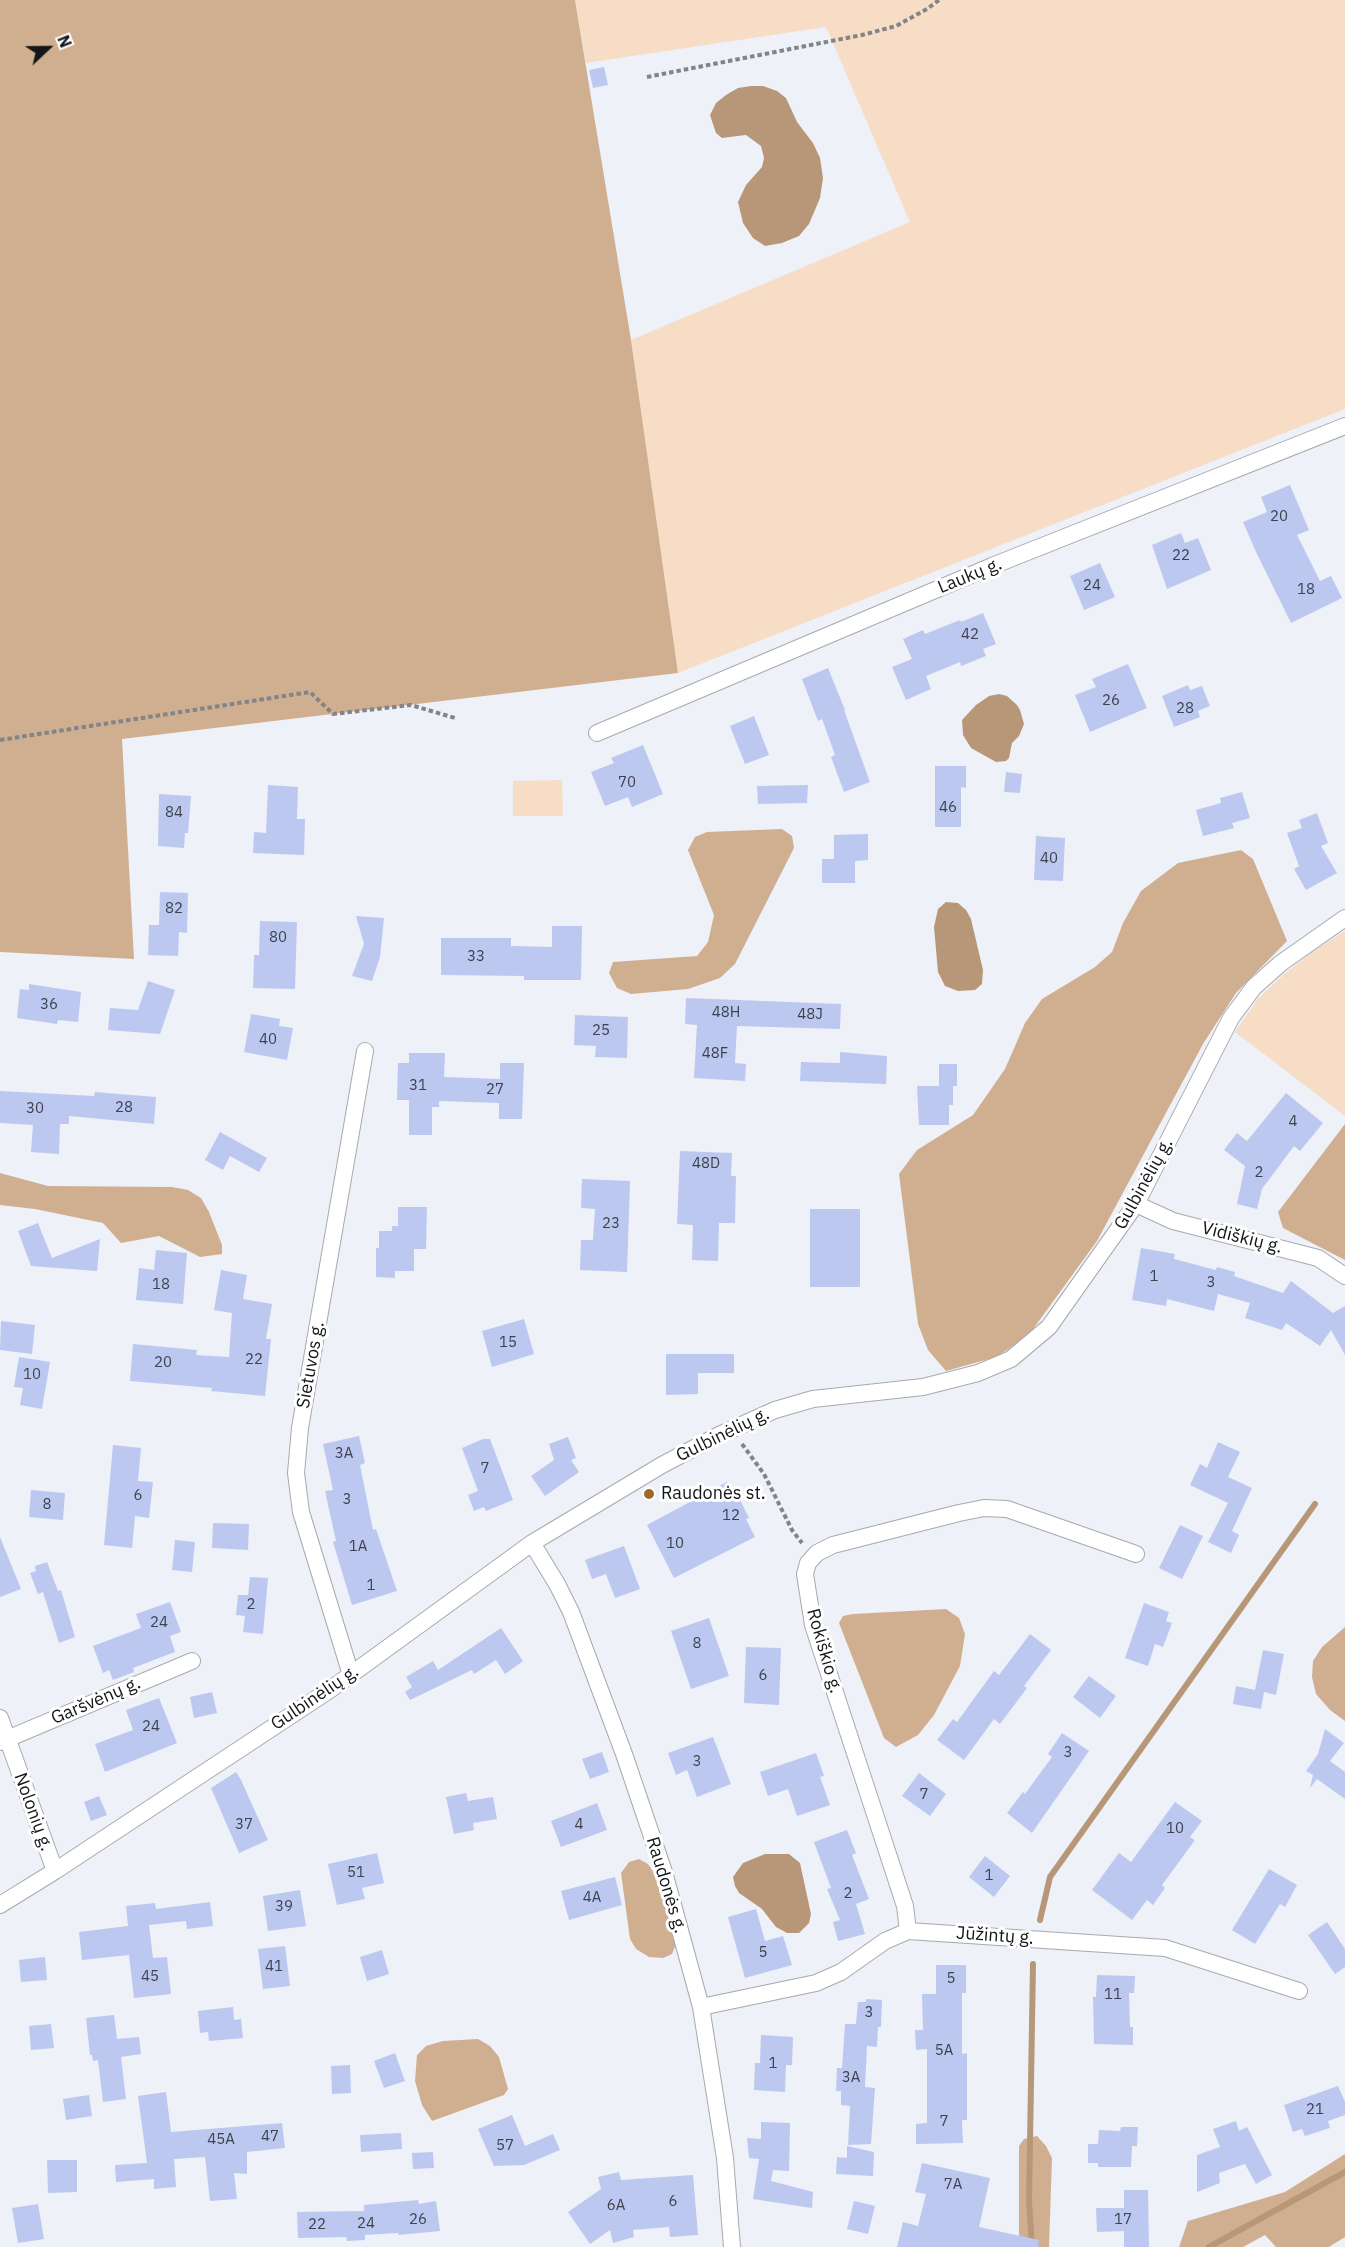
<!DOCTYPE html>
<html>
<head>
<meta charset="utf-8">
<style>
	body { margin:0 }
	#map { position:relative; width:1345px; height:2247px; overflow:hidden; background:#eef1f8; font-family:"IBM Plex Sans",sans-serif }
	canvas { display:block }
	.north { position:absolute; left:18px; top:18px; width:60px; height:60px; -webkit-text-stroke:4px #fff; paint-order:stroke; rotate:68deg; font-size:16px; font-weight:700; line-height:24px; text-align:center; color:#151618 }
	.north::after { content:''; display:block; margin:auto; width:21px; height:27px; background:#151618; clip-path:polygon(50% 0,100% 100%,50% 72%,0 100%) }
</style>
</head>
<body>
<div id="map">
<canvas width="1345" height="2247"></canvas>
<div class="north">N</div>
</div>
<script>
const ctx = document.querySelector('canvas').getContext('2d');
ctx.lineJoin = 'round';
function paint(path, color) {
  ctx.fillStyle = color;
  ctx.fill(path, 'evenodd');
}
function toPath(rows) {
  const path = new Path2D();
  for (const r of rows) {
    path.moveTo(r[0], r[1]);
    for (let i = 2; i < r.length; i += 2) path.lineTo(r[i], r[i + 1]);
  }
  return path;
}
function strokePath(path, color, width, dash) {
  ctx.strokeStyle = color;
  ctx.lineWidth = width;
  ctx.lineCap = dash ? 'butt' : 'round';
  ctx.setLineDash(dash || []);
  ctx.stroke(path);
}
function write(font, color, halo, rows, align = 'center') {
  ctx.font = font + ' "IBM Plex Sans",sans-serif';
  ctx.lineWidth = 6;
  ctx.setLineDash([]);
  ctx.textBaseline = 'middle';
  ctx.strokeStyle = halo;
  ctx.fillStyle = color;
  for (const [text, x, y, turn = 0] of rows) {
    ctx.save();
    ctx.translate(x, y);
    ctx.rotate((+turn || 0) * Math.PI / 180);
    ctx.textAlign = isNaN(turn) ? turn : align;
    if (halo) ctx.strokeText(text, 0, 0);
    ctx.fillText(text, 0, 0);
    ctx.restore();
  }
}
const green = toPath([
	[575,0,1345,0,1345,409,678,673,631,340,910,222,826,27,586,63],
	[562,780,563,816,513,816,513,781],
	[1345,931,1345,1116,1235,1032,1258,999,1283,975,1312,952]
]);
const forest = toPath([
	[0,0,575,0,631,340,678,673,122,739,134,959,0,952],
	[782,829,792,836,794,848,735,964,720,978,688,989,631,994,617,988,609,973,613,962,697,956,708,942,714,915,688,850,695,837,707,832],
	[1241,850,1253,859,1287,941,1236,993,1203,1044,1097,1241,1028,1336,996,1357,946,1371,928,1350,918,1324,899,1174,917,1150,973,1115,1005,1069,1025,1023,1042,999,1095,967,1112,952,1123,923,1141,891,1178,863],
	[1345,1124,1345,1260,1283,1228,1278,1212],
	[0,1173,48,1186,172,1187,188,1190,201,1198,209,1212,222,1245,222,1254,200,1257,159,1236,121,1243,103,1223,35,1209,0,1205],
	[946,1609,959,1618,965,1634,960,1666,934,1715,918,1735,896,1747,884,1738,839,1623,843,1616,853,1614],
	[1345,1627,1345,1721,1330,1710,1316,1694,1312,1677,1313,1661,1322,1647],
	[639,1859,648,1864,654,1873,676,1944,672,1954,663,1958,649,1957,636,1949,630,1939,621,1873,629,1862],
	[478,2039,490,2046,499,2057,508,2089,504,2095,432,2121,422,2105,415,2081,417,2055,426,2046,443,2041],
	[1037,2136,1046,2146,1052,2158,1049,2247,1019,2247,1019,2146,1024,2139],
	[1345,2154,1345,2237,1329,2247,1276,2247,1265,2235,1243,2247,1179,2247,1188,2221,1285,2192]
]);
const water = toPath([
	[751,86,763,86,777,91,786,98,797,122,813,143,820,158,823,178,820,198,809,224,799,236,782,243,765,246,753,238,743,223,738,202,746,185,762,167,764,158,761,146,746,135,722,138,716,133,710,115,716,103,726,95,738,88],
	[999,694,1007,696,1017,705,1020,710,1024,724,1019,736,1012,743,1009,758,1006,761,996,762,971,748,963,735,962,720,976,705,989,696],
	[946,902,958,903,966,910,971,919,983,970,982,984,975,990,958,991,945,986,938,972,934,927,938,909],
	[765,1854,789,1854,800,1863,811,1914,809,1923,799,1933,787,1933,776,1927,762,1909,739,1893,735,1886,733,1877,743,1863]
]);
const stream = toPath([
	[1040,1920,1050,1877,1315,1504],
	[1032,2247,1029,2202,1033,1964],
	[1209,2247,1345,2172]
]);
const building = toPath([
	[604,67,608,85,593,88,589,70],
	[1290,485,1309,530,1297,535,1320,581,1331,576,1342,598,1291,623,1256,552,1243,522,1267,512,1261,497],
	[1181,533,1185,543,1198,538,1211,570,1167,589,1152,545],
	[1100,563,1115,597,1084,610,1070,576],
	[983,613,996,644,983,649,986,656,961,666,960,662,926,676,931,689,906,700,892,667,912,659,903,639,923,630,925,634,960,620,961,622],
	[1128,664,1147,708,1090,732,1075,695,1096,687,1092,679],
	[828,668,845,710,844,710,870,782,844,792,831,757,835,755,822,719,818,721,802,679],
	[1188,685,1190,690,1202,686,1210,706,1198,711,1200,717,1174,727,1162,696],
	[754,716,769,755,745,764,730,726],
	[643,745,663,794,632,807,628,797,605,806,591,772,614,763,611,758],
	[935,766,966,766,966,788,961,787,961,827,935,827],
	[1006,772,1022,774,1020,793,1004,792],
	[268,785,298,787,297,819,305,819,304,855,253,853,254,832,266,833],
	[808,785,807,803,758,804,757,786],
	[1242,792,1250,818,1232,823,1234,828,1203,836,1196,810,1221,803,1220,798],
	[159,794,191,796,188,833,185,833,184,848,158,846],
	[1317,813,1328,843,1321,846,1337,873,1306,890,1294,869,1299,866,1287,833,1302,828,1299,820],
	[868,834,868,860,855,861,855,883,822,883,822,859,834,859,834,835],
	[1036,836,1065,838,1063,881,1034,880],
	[160,892,188,893,187,933,179,932,178,956,148,955,149,925,159,925],
	[356,916,384,918,380,957,372,981,352,976,364,944],
	[260,921,297,922,295,989,253,988,254,955,259,955],
	[552,926,582,926,581,980,524,980,524,976,441,975,441,938,511,938,511,946,552,947],
	[148,981,175,990,160,1034,108,1030,110,1008,138,1010],
	[29,984,81,992,78,1022,58,1020,57,1024,17,1018,20,989,29,990],
	[686,998,841,1004,840,1029,737,1026,735,1063,746,1064,745,1081,694,1078,697,1025,685,1024],
	[251,1014,280,1019,279,1026,293,1028,287,1060,244,1052],
	[575,1015,628,1017,627,1058,595,1057,596,1046,574,1045],
	[840,1052,887,1056,886,1084,800,1081,801,1062,840,1063],
	[409,1053,445,1053,444,1077,500,1079,500,1063,524,1063,522,1119,499,1119,499,1103,439,1101,439,1107,432,1107,432,1135,409,1135,409,1100,397,1100,398,1063,409,1063],
	[939,1064,957,1064,957,1086,953,1086,953,1105,949,1105,949,1125,919,1125,917,1086,939,1086],
	[0,1091,94,1096,95,1092,156,1097,154,1124,69,1116,69,1124,60,1124,59,1154,31,1152,33,1125,0,1123],
	[1286,1093,1323,1123,1300,1151,1294,1146,1262,1189,1257,1209,1237,1204,1245,1166,1224,1150,1237,1133,1247,1141],
	[220,1132,267,1158,259,1172,230,1156,223,1170,205,1160],
	[680,1151,732,1153,731,1176,736,1176,735,1223,719,1223,718,1261,692,1260,693,1225,677,1224],
	[582,1179,630,1181,627,1272,580,1270,581,1240,593,1240,595,1209,581,1208],
	[398,1207,427,1207,426,1249,414,1249,414,1271,395,1271,395,1278,376,1277,376,1248,379,1248,379,1231,392,1231,392,1226,398,1226],
	[810,1209,860,1209,860,1287,810,1287],
	[38,1223,52,1258,100,1239,97,1271,31,1266,18,1231],
	[1141,1248,1175,1254,1174,1259,1216,1270,1217,1267,1235,1272,1234,1276,1283,1293,1291,1281,1333,1313,1345,1306,1345,1355,1331,1330,1320,1346,1286,1323,1282,1330,1245,1318,1250,1303,1218,1294,1214,1311,1167,1299,1166,1306,1132,1300],
	[156,1250,187,1253,183,1304,136,1300,139,1268,154,1270],
	[221,1270,247,1275,243,1299,272,1304,266,1339,271,1339,265,1396,211,1391,212,1388,130,1381,133,1344,197,1350,196,1355,229,1357,232,1313,214,1310],
	[524,1319,534,1354,492,1367,482,1331],
	[1,1321,35,1325,32,1354,0,1350],
	[666,1354,734,1354,734,1373,698,1373,698,1394,666,1395],
	[19,1357,50,1362,42,1409,20,1405,23,1388,14,1387],
	[359,1436,365,1463,360,1465,373,1530,376,1529,397,1591,352,1605,333,1542,336,1541,325,1491,333,1490,323,1444],
	[568,1437,576,1458,571,1460,579,1472,545,1496,531,1476,554,1460,549,1444],
	[483,1439,490,1439,513,1500,486,1511,484,1507,474,1511,468,1495,478,1491,462,1448],
	[1218,1442,1240,1452,1228,1477,1252,1488,1232,1531,1239,1535,1231,1553,1208,1542,1228,1503,1190,1485,1200,1464,1207,1468],
	[113,1445,141,1448,138,1481,153,1482,149,1518,135,1516,132,1548,104,1545],
	[727,1482,736,1500,739,1498,749,1518,746,1519,755,1537,674,1578,647,1525],
	[31,1490,65,1493,63,1520,29,1517],
	[213,1523,249,1524,248,1550,212,1548],
	[1180,1525,1203,1536,1182,1579,1159,1568],
	[0,1537,21,1589,0,1597],
	[175,1540,195,1542,192,1572,172,1570],
	[624,1546,640,1589,615,1598,606,1574,592,1579,585,1560],
	[47,1562,58,1591,61,1590,75,1637,59,1643,43,1592,38,1594,30,1573,36,1571,35,1566],
	[250,1577,268,1578,263,1634,243,1632,245,1616,236,1615,238,1595,248,1595],
	[170,1602,181,1632,170,1636,175,1652,133,1668,134,1672,113,1680,109,1670,103,1673,93,1646,141,1628,136,1614],
	[1144,1603,1169,1612,1166,1621,1172,1623,1163,1647,1155,1644,1148,1666,1125,1658],
	[709,1618,729,1676,691,1689,671,1631],
	[501,1628,523,1661,505,1674,496,1660,474,1674,472,1670,410,1700,405,1692,412,1687,406,1677,433,1661,438,1670],
	[1030,1634,1051,1650,1024,1686,1027,1688,1000,1724,994,1719,964,1760,937,1740,953,1719,957,1722,994,1671,999,1675],
	[746,1647,781,1648,779,1705,744,1703],
	[1263,1650,1284,1654,1276,1695,1264,1692,1261,1709,1233,1704,1236,1686,1255,1690],
	[1089,1676,1116,1696,1100,1718,1073,1697],
	[212,1692,217,1713,194,1718,190,1697],
	[159,1698,177,1743,105,1772,95,1744,133,1730,126,1710],
	[1325,1729,1344,1743,1330,1761,1345,1772,1345,1799,1317,1779,1310,1788,1313,1775,1306,1771,1318,1754],
	[1062,1733,1089,1751,1032,1833,1007,1813,1023,1792,1025,1794,1052,1757,1048,1754],
	[713,1737,731,1784,697,1797,687,1770,676,1775,668,1753],
	[602,1752,609,1772,590,1779,582,1759],
	[816,1753,824,1776,820,1777,830,1805,797,1816,788,1789,768,1796,760,1772],
	[236,1772,241,1780,268,1840,239,1853,211,1788],
	[919,1773,946,1794,930,1816,902,1796],
	[466,1793,468,1801,493,1797,497,1819,473,1823,474,1830,454,1834,446,1797],
	[99,1796,107,1815,91,1821,84,1802],
	[1175,1802,1202,1821,1190,1837,1195,1840,1162,1885,1165,1888,1153,1905,1147,1900,1132,1920,1092,1890,1119,1853,1131,1862],
	[597,1803,607,1830,561,1847,551,1821],
	[847,1830,856,1853,852,1855,869,1899,856,1904,865,1934,838,1941,833,1922,840,1920,827,1889,831,1888,814,1842],
	[377,1853,384,1883,362,1888,365,1899,337,1905,328,1864],
	[985,1856,1010,1876,994,1897,969,1877],
	[1269,1869,1297,1885,1285,1907,1280,1904,1255,1944,1232,1930],
	[615,1877,622,1905,569,1920,561,1891],
	[300,1890,306,1926,268,1931,263,1896],
	[210,1902,213,1926,187,1929,186,1921,149,1925,153,1958,167,1957,171,1994,134,1998,129,1955,82,1960,79,1932,128,1926,126,1906,155,1903,156,1909],
	[756,1909,765,1941,783,1936,792,1965,745,1978,728,1917],
	[1327,1922,1345,1949,1345,1967,1335,1974,1308,1935],
	[285,1946,290,1986,263,1989,258,1949],
	[382,1950,389,1974,367,1981,360,1957],
	[45,1957,47,1980,21,1982,19,1960],
	[936,1965,966,1965,966,1993,962,1993,962,2054,967,2053,967,2120,962,2120,963,2143,916,2144,916,2124,927,2123,927,2049,916,2050,915,2030,923,2030,922,1994,936,1994],
	[1097,1975,1135,1976,1134,1993,1129,1993,1130,2027,1133,2027,1133,2045,1094,2044,1093,1997,1096,1997],
	[866,1999,882,2000,881,2027,878,2027,877,2047,867,2046,865,2087,875,2088,871,2144,848,2145,850,2106,841,2105,841,2091,836,2091,837,2068,842,2068,845,2024,856,2024,858,2002,866,2002],
	[233,2007,234,2020,241,2019,243,2038,209,2041,208,2032,200,2033,198,2011],
	[114,2015,117,2039,139,2037,141,2054,121,2057,126,2099,103,2102,98,2060,93,2061,92,2055,90,2055,86,2018],
	[51,2024,54,2048,31,2050,29,2026],
	[761,2035,793,2037,792,2065,786,2065,785,2092,754,2090,755,2063,760,2063],
	[395,2053,405,2081,384,2088,374,2061],
	[350,2065,351,2093,332,2094,331,2066],
	[1338,2086,1345,2102,1345,2115,1328,2121,1330,2128,1305,2136,1302,2129,1293,2132,1284,2105],
	[166,2092,171,2132,282,2123,285,2148,247,2152,247,2174,234,2173,237,2199,210,2201,205,2157,174,2159,176,2187,154,2189,154,2179,116,2182,115,2165,147,2163,138,2096],
	[89,2095,92,2116,66,2120,63,2099],
	[512,2115,525,2146,553,2134,560,2150,524,2165,494,2166,478,2129],
	[1236,2121,1239,2131,1247,2127,1272,2175,1256,2184,1245,2164,1219,2173,1220,2183,1197,2192,1197,2155,1220,2147,1213,2129],
	[761,2122,790,2123,789,2171,773,2170,771,2181,813,2192,812,2208,753,2199,759,2159,749,2158,747,2138,761,2139],
	[1121,2127,1138,2127,1137,2146,1132,2146,1131,2167,1098,2167,1098,2163,1088,2163,1088,2144,1098,2144,1099,2130,1120,2131],
	[401,2133,402,2149,361,2152,360,2135],
	[847,2146,874,2152,873,2176,836,2174,837,2157,847,2158],
	[433,2152,434,2168,413,2169,412,2153],
	[47,2160,77,2160,77,2192,48,2193],
	[922,2163,990,2178,979,2227,1039,2240,1038,2247,897,2247,903,2222,918,2226,926,2194,915,2192],
	[619,2172,621,2180,693,2175,698,2235,670,2237,669,2227,633,2230,634,2237,613,2243,610,2230,590,2244,568,2212,601,2189,598,2177],
	[1124,2190,1148,2190,1149,2247,1124,2247,1124,2231,1097,2232,1096,2208,1124,2208],
	[418,2200,419,2204,436,2201,440,2231,399,2235,398,2233,365,2235,365,2240,347,2241,346,2237,298,2238,297,2212,364,2211,364,2205],
	[854,2201,875,2206,868,2234,847,2229],
	[38,2204,44,2239,18,2243,12,2208]
]);
const path = toPath([
	[647,77,862,35,896,26,927,9,939,0],
	[0,740,310,692,333,714,411,705,455,718],
	[742,1444,764,1474,792,1530,802,1543]
]);
const minor = toPath([
	[597,733,992,566,1345,426],
	[1136,1204,1173,1221,1318,1258,1345,1276],
	[532,1543,557,1584,571,1612,624,1754,664,1872,701,2007,725,2158,732,2247],
	[351,1675,301,1512,296,1473,300,1428,365,1051],
	[0,1718,55,1871],
	[0,1742,192,1661],
	[0,1905,55,1871,331,1689,532,1543,662,1465,719,1435,775,1410,813,1399,923,1387,978,1373,1011,1359,1049,1327,1136,1204,1231,1018,1254,987,1281,963,1345,918],
	[908,1931,905,1906,813,1625,805,1574,808,1563,817,1553,833,1545,959,1513,984,1508,1007,1509,1136,1554],
	[701,2007,816,1983,841,1972,885,1941,908,1931,1165,1948,1299,1991]
]);
const markers = [
	[649,1494,6,"#a16727"]
];
const numberNames = [
	["20",1279,517],
	["22",1181,556],
	["24",1092,586],
	["18",1306,590],
	["42",970,635],
	["26",1111,701],
	["28",1185,709],
	["70",627,783],
	["46",948,808],
	["84",174,813],
	["40",1049,859],
	["82",174,909],
	["80",278,938],
	["33",476,957],
	["36",49,1005],
	["48H",726,1013],
	["48J",810,1015],
	["25",601,1031],
	["40",268,1040],
	["48F",715,1054],
	["31",418,1086],
	["27",495,1090],
	["28",124,1108],
	["30",35,1109],
	["4",1293,1122],
	["48D",706,1164],
	["2",1259,1173],
	["23",611,1224],
	["1",1154,1277],
	["3",1211,1283],
	["18",161,1285],
	["15",508,1343],
	["22",254,1360],
	["20",163,1363],
	["10",32,1375],
	["3A",344,1454],
	["7",485,1469],
	["6",138,1496],
	["3",347,1500],
	["8",47,1505],
	["12",731,1516],
	["10",675,1544],
	["1A",358,1547],
	["1",371,1586],
	["2",251,1605],
	["24",159,1623],
	["8",697,1644],
	["6",763,1676],
	["24",151,1727],
	["3",1068,1753],
	["3",697,1762],
	["7",924,1795],
	["37",244,1825],
	["4",579,1825],
	["10",1175,1829],
	["51",356,1873],
	["1",989,1876],
	["2",848,1894],
	["4A",592,1898],
	["39",284,1907],
	["5",763,1953],
	["41",274,1967],
	["45",150,1977],
	["5",951,1979],
	["11",1113,1995],
	["3",869,2013],
	["5A",944,2051],
	["1",773,2064],
	["3A",851,2078],
	["21",1315,2110],
	["7",944,2122],
	["47",270,2137],
	["45A",221,2140],
	["57",505,2146],
	["7A",953,2185],
	["6",673,2202],
	["6A",616,2206],
	["26",418,2220],
	["17",1123,2220],
	["24",366,2224],
	["22",317,2225]
];
const streetNames = [
	["Laukų g.",970,576,-22],
	["Gulbinėlių g.",1144,1184,-61],
	["Vidiškių g.",1242,1238,14],
	["Sietuvos g.",311,1365,-80],
	["Gulbinėlių g.",723,1435,-26],
	["Rokiškio g.",824,1651,74],
	["Gulbinėlių g.",315,1698,-34],
	["Garšvėnų g.",96,1701,-23],
	["Nolonių g.",33,1812,70],
	["Raudonės g.",666,1885,73],
	["Jūžintų g.",995,1936,4]
];
const poiNames = [
	["Raudonės st.",661,1494]
];
paint(green, '#f7ddc6');
paint(forest, '#d0af90');
paint(water, '#b89779');
strokePath(stream, '#b89779', 6);
paint(building, '#bcc8f0');
strokePath(minor, '#a7a9af', 18);
strokePath(path, '#828488', 4, [4.5, 3]);
strokePath(minor, '#fff', 16);
for (const [x, y, r, color] of markers) {
  const dot = new Path2D();
  dot.arc(x, y, r, 0, 2 * Math.PI);
  ctx.fillStyle = color;
  ctx.fill(dot);
  strokePath(dot, '#fff', 2);
}
write('15px', '#3f424e', null, numberNames);
write('18px', '#151618', '#fff', streetNames);
write('18px', '#151618', '#fff', poiNames, 'left');
</script>
</body>
</html>
